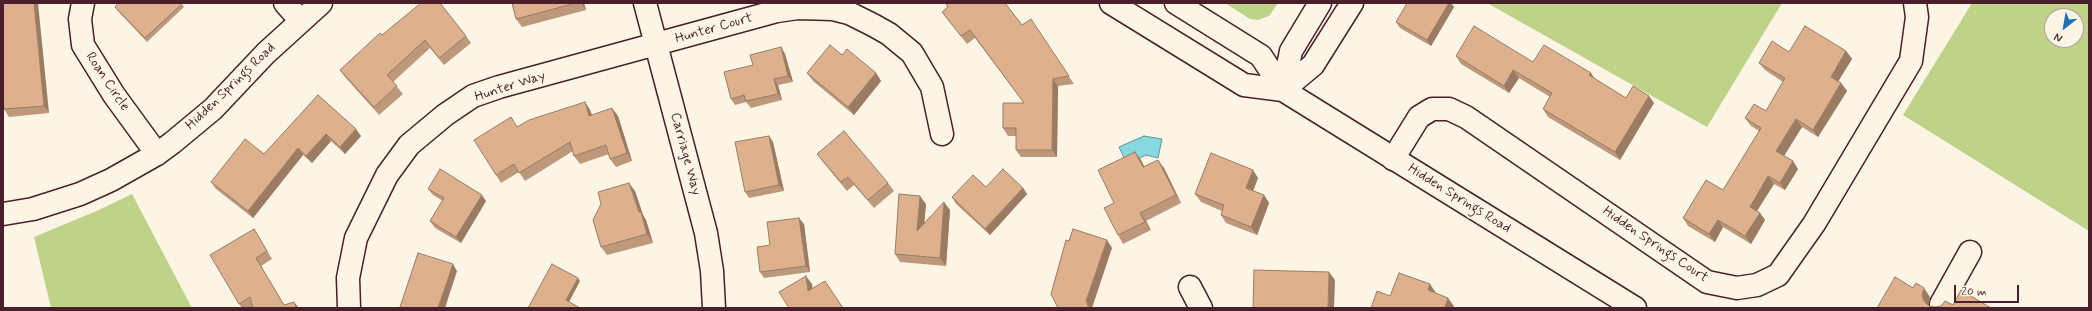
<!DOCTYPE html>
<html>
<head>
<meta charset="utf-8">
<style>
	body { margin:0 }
	#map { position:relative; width:2092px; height:311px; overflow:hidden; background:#fcf5e5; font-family:Mynerve,sans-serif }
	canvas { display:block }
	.frame { position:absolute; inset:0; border:4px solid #4a1f2b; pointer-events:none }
	.north { position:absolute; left:2044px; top:8px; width:40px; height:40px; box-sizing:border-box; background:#fcf5e5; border:1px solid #b59f9b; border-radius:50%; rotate:211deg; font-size:11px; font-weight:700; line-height:16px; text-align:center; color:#4a1f2b }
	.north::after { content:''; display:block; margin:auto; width:14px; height:18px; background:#1f6fb2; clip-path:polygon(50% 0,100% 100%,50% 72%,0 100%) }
	.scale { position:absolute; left:1954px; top:285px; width:65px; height:18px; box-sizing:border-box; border:2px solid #4a1f2b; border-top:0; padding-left:5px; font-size:12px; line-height:14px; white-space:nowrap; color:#4a1f2b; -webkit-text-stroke:3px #fcf5e5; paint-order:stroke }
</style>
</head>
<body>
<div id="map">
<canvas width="2092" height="311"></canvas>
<div class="frame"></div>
<div class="north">N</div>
<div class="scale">20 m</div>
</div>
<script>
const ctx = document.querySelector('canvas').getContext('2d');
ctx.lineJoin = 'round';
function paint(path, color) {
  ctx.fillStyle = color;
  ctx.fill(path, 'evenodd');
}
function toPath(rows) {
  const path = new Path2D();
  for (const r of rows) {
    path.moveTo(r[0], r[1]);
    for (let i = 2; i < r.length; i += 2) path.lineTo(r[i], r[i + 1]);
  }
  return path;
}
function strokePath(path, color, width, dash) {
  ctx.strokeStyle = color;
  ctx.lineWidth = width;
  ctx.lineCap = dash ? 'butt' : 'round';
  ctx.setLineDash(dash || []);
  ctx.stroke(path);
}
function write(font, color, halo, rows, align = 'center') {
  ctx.font = font + ' Mynerve,sans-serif';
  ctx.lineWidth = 4;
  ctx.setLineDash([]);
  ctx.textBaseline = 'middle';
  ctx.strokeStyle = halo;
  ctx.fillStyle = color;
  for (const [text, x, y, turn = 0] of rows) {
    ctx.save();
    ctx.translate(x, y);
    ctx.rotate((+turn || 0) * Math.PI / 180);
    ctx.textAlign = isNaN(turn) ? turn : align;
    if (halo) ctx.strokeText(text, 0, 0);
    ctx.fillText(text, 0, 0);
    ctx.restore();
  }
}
const green = toPath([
	[1225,3,1278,3,1269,16,1258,20,1250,19],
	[1487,3,1782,3,1707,127],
	[1972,3,2089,3,2089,231,1903,115],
	[2052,16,2076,16,2076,40,2052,40],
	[132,194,192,308,51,308,34,237,99,210]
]);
const water = toPath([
	[1144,136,1162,139,1158,158,1146,155,1127,164,1119,147,1144,136]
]);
const minor = toPath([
	[83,3,80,19,83,45,114,95,157,154],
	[285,3,300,20],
	[645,3,706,233,712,271,714,308],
	[1393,159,1419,117,1432,109,1449,109,1466,117,1707,282,1737,288,1757,285,1778,275,1814,224,1911,61,1917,17,1915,3],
	[1190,287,1201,308],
	[1941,304,1970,252],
	[349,308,348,278,356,238,387,175,409,145,445,115,473,96,499,87,777,11,798,8,833,9,849,13,873,25,889,34,912,53,932,87,942,134]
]);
const major = toPath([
	[1111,3,1244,85,1283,90],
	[1176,3,1261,56,1283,90,1635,308],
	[1283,90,1313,65,1352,3],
	[1283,90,1291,51,1320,3],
	[3,214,33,209,80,194,111,180,157,154,172,143,213,109,266,53,321,3]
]);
const wall = toPath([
	[3,3,49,113,9,117,4,109],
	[181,3,184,7,147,42,117,10,115,7],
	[512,3,584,3,586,10,522,27,516,19],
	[945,3,1005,3,1022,25,1036,27,1074,84,1058,86,1057,157,1021,157,1016,150,1016,136,1008,136,1003,128,1024,103,975,38,967,44,942,12,948,7],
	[1449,3,1451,3,1454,7,1431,46,1400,28,1396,22],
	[382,35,466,36,471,43,444,65,430,48,393,82,403,94,379,115,345,77,340,70],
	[781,47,785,54,793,82,778,85,782,100,751,108,746,102,735,105,731,99,753,65],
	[1846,51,1852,59,1838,81,1841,83,1847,91,1818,137,1802,127,1784,156,1798,169,1785,190,1774,184,1757,211,1760,213,1765,220,1751,244,1723,227,1715,242,1688,226,1683,218,1723,190,1759,131,1751,126,1745,118,1766,111,1783,82,1765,70,1759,63,1789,52],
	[842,55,876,73,881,81,854,115,813,81,807,73],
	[1456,56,1533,62,1595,79,1626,98,1654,103,1620,160,1548,117,1543,109,1550,97,1519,78,1509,93,1461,64],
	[318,95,361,136,345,154,331,141,312,163,303,155,253,218,216,189,211,182,264,154],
	[585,102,590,110,592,115,618,116,632,161,616,167,610,159,609,154,580,164,574,156,573,151,525,181,519,172,501,183,496,175],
	[769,136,773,142,784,191,749,198,745,192],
	[1135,152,1141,160,1144,167,1164,168,1181,203,1146,221,1151,230,1123,244,1118,235,1114,203],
	[817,154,888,183,894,191,874,208,854,185,847,191,823,162],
	[1258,178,1253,191,1264,195,1269,203,1257,235,1226,223,1221,215,1222,211,1201,202,1195,194],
	[986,187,1023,188,1027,194,990,235,956,204,952,197],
	[428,189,486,201,461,243,435,228,430,221,443,201,433,195],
	[635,191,643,215,646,220,653,243,607,255,601,247],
	[926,204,924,223,950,210,946,266,900,262,895,254],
	[804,224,810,272,764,278,760,272],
	[254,229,259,237,272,259,261,266,284,305,299,308,253,307,252,308,242,308,239,304]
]);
const shadedWall = toPath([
	[34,3,38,3,49,113,44,106],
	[581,3,584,3,586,10],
	[1449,3,1451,3,1454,7,1431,46,1427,40],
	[781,47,785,54,793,82,788,76],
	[1846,51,1852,59,1836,85,1831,77],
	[1513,70,1519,78,1509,93,1504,86],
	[876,73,881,81,854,115,848,107],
	[1591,73,1596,81,1589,75],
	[774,79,778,85,782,100,778,94],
	[1053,79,1058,86,1057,157,1052,150],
	[1841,83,1847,91,1818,137,1813,130],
	[1649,96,1654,103,1620,160,1615,152],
	[585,102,590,110,595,124,589,116],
	[612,108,618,116,632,161,627,153],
	[1796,119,1802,127,1782,159,1776,151],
	[356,129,361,136,345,154,340,147],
	[326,134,331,141,312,163,306,156],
	[769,136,773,142,784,191,779,185],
	[298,148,303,155,253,218,248,211],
	[1135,152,1141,160,1149,175,1143,167],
	[1158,160,1164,168,1181,203,1176,195],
	[1793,161,1798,169,1785,190,1780,183],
	[1253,170,1258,178,1251,196,1246,188],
	[1768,176,1774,184,1755,214,1750,207],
	[629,183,635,191,643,215,646,220,653,243,647,234],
	[1023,188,1027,194,990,235,985,229],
	[482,195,486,201,461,243,456,237],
	[1264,195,1269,203,1257,235,1251,227],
	[920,196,926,204,923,239,917,231],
	[944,202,950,210,946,266,940,258],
	[1140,213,1146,221,1151,230,1145,222],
	[1760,213,1765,220,1751,244,1745,236],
	[799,218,804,224,810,272,806,266],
	[1718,220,1723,227,1715,242,1709,234],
	[1107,240,1112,248,1092,308,1089,308,1086,301],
	[453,264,457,271,445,308,438,308],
	[1329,272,1335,280,1334,308,1328,308],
	[806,276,812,284,814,299,808,291],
	[578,278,580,281,568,304,566,300],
	[1430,284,1436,293,1428,290],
	[1924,288,1930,297,1929,305,1930,308,1924,301,1922,295],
	[1448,298,1454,306,1453,308,1446,308,1445,307],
	[294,302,299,308,296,308]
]);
const building = toPath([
	[3,3,34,3,44,106,4,109,3,97,3,3],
	[118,3,181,3,182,4,145,38,115,7,118,3],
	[421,3,440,3,466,36,439,58,425,40,387,75,397,86,374,107,340,70,380,33,382,35,421,3],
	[512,3,576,3,516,19,512,3],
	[946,3,1005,3,1022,25,1031,19,1069,76,1053,79,1052,150,1016,150,1016,128,1003,128,1003,103,1024,103,970,30,961,36,942,12,948,7,946,3],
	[1407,3,1449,3,1427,40,1396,22,1407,3],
	[1474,26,1533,62,1544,45,1591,73,1589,75,1626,98,1633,86,1649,96,1615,152,1543,109,1552,93,1513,70,1504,86,1456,56,1474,26],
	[1805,26,1846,51,1831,77,1841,83,1813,130,1796,119,1776,151,1793,161,1780,183,1768,176,1750,207,1760,213,1745,236,1718,220,1709,234,1683,218,1706,180,1723,190,1761,128,1745,118,1754,104,1766,111,1785,78,1759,63,1772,41,1789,52,1805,26],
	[830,45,842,55,847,49,876,73,848,107,807,73,830,45],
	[781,47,788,76,774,79,778,94,746,101,744,95,731,99,724,72,753,65,750,55,781,47],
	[318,95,356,129,340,147,326,134,306,156,298,148,248,211,211,182,245,139,264,154,318,95],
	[585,102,589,116,612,108,627,153,610,159,606,145,574,156,570,142,519,173,514,164,496,175,474,140,511,117,517,127,529,120,585,102],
	[844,131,888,183,868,200,848,177,841,182,817,154,844,131],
	[769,136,779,185,745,192,735,142,769,136],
	[1135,152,1143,167,1158,160,1176,195,1140,213,1145,222,1118,235,1104,208,1114,203,1098,170,1135,152],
	[1211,153,1253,170,1246,188,1264,195,1251,227,1221,215,1224,205,1195,194,1211,153],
	[440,169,482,195,456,237,430,221,444,198,428,189,440,169],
	[1003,169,1023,188,985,229,952,197,973,175,986,187,1003,169],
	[629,183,639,212,641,212,647,234,601,247,593,220,601,204,598,192,629,183],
	[899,194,920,196,917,231,944,202,940,258,895,254,899,194],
	[799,218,806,266,760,272,757,247,770,245,767,222,799,218],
	[254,229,267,251,256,258,284,305,294,302,296,308,253,308,250,297,239,304,210,255,254,229],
	[1073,229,1107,240,1086,301,1089,308,1058,308,1051,294,1066,240,1069,241,1073,229],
	[418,253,453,264,438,308,404,308,400,307,418,253],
	[552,264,578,278,566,300,580,308,528,308,552,264],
	[1254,270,1329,272,1328,308,1253,308,1254,270],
	[1399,273,1430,284,1428,290,1448,298,1445,307,1447,308,1371,308,1377,291,1390,296,1399,273],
	[806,276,808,291,825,281,843,308,789,308,779,292,806,276],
	[1895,277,1913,288,1916,283,1924,288,1922,295,1924,301,1929,306,1935,307,1941,306,1945,301,1953,305,1961,290,1991,308,1877,308,1895,277]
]);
const streetNames = [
	["Hunter Court",714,29,-16],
	["Roan Circle",107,82,56],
	["Hidden Springs Road",231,87,-44],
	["Hunter Way",510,87,-18],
	["Carriage Way",685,154,75],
	["Hidden Springs Road",1459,199,32],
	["Hidden Springs Court",1655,245,34]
];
paint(green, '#bed388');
paint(water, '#87d9e0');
strokePath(water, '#6f8f98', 1);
strokePath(minor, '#4a1f2b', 25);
strokePath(major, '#4a1f2b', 25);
strokePath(minor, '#fcf5e5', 22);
strokePath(major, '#fcf5e5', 22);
paint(wall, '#be987a');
paint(shadedWall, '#9b7c63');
paint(building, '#ddb18e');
strokePath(building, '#9b7c63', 1);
write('14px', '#4a1f2b', '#fcf5e5', streetNames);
</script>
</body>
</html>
